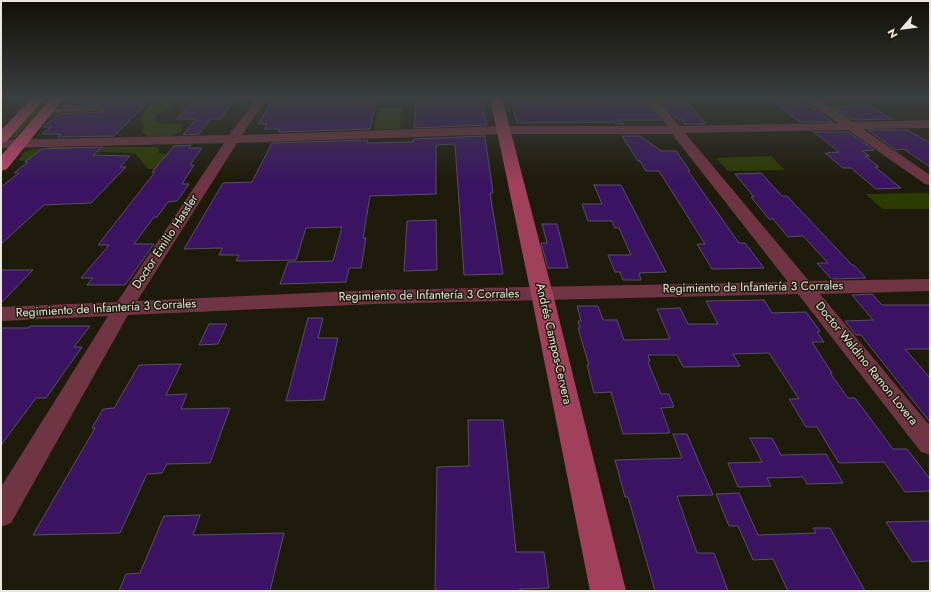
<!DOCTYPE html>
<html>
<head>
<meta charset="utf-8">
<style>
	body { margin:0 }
	#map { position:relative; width:931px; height:592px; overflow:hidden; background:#1f1b0c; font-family:Jost,sans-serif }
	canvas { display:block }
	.frame { position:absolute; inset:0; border:2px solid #eae7de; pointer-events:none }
	.north { position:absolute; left:883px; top:8px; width:40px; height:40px; -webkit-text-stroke:3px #1f1b0c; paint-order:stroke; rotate:242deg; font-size:11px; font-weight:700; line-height:16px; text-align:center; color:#eae7de }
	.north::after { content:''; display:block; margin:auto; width:14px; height:18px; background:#eae7de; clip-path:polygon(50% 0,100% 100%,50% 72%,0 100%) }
</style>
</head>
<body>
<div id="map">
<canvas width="931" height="592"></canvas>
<div class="frame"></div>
<div class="north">N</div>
</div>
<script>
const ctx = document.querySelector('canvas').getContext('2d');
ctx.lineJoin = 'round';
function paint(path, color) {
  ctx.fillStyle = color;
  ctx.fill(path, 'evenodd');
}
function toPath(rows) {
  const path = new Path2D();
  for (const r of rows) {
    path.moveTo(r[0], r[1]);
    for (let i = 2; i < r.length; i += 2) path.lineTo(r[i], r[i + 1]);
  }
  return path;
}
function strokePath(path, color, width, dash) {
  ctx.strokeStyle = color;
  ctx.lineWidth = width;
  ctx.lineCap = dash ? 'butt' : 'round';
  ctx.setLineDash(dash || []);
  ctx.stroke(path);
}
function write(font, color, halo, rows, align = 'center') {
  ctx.font = font + ' Jost,sans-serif';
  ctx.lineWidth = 3;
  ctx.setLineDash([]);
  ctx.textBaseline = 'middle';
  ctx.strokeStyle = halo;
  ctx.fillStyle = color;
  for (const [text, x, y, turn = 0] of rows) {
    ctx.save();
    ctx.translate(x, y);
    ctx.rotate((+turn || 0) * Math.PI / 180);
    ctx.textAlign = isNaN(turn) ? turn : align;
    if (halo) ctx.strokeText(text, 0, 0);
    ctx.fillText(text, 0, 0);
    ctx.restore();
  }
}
const green = toPath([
	[42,98,51,98,15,138,5,139],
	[161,99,169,100,174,105,169,109,156,115,156,123,180,124,182,130,177,134,163,138,148,136,142,133,144,125,140,120,147,107],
	[378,108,402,108,400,129,374,130],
	[49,147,156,147,159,149,159,153,162,154,172,154,163,170,148,169,137,155,131,153,103,152,70,154,28,162,19,160,23,153,27,151],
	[771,156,785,170,728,171,716,158],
	[927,193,930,195,930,209,883,209,865,194]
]);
const building = toPath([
	[74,98,152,98,114,136,57,137,61,134,42,134,51,127,43,127,60,114,102,112,104,110,104,108,100,106,62,107,74,98],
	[195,98,233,98,232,99,235,99,221,119,210,119,199,134,183,135,196,119,176,119,195,98],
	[274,98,341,98,339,101,376,101,370,129,278,132,280,129,264,129,267,124,258,124,274,98],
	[416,98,481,98,487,125,414,128,416,98],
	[511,98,547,98,548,99,559,99,560,101,602,101,602,99,608,99,607,98,646,98,661,120,618,120,624,124,616,124,614,122,517,123,511,98],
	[659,98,683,98,706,124,685,124,681,119,676,119,659,98],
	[770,99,790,99,796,103,803,103,809,107,813,107,833,122,802,122,797,120,770,99],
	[870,106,892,119,853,120,833,107,870,106],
	[868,130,908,130,930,143,930,167,904,149,896,150,868,130],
	[814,132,848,132,874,150,862,151,870,156,865,156,879,167,875,167,901,188,876,189,851,168,843,168,825,153,839,152,814,132],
	[485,136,493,193,490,193,503,274,464,275,455,144,436,145,436,194,370,196,363,238,366,238,361,268,349,268,346,282,280,284,288,262,333,261,342,227,306,228,296,260,236,261,239,255,219,255,222,248,184,249,223,183,252,182,272,143,368,140,367,143,413,142,414,139,485,136],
	[622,136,640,136,661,151,676,151,690,171,688,171,739,243,745,243,764,268,712,269,697,244,705,244,659,171,646,171,640,161,638,161,622,136],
	[191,145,189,148,202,148,190,165,194,165,182,184,189,184,177,201,168,202,157,217,154,217,134,244,154,244,125,285,87,285,93,278,81,278,109,245,98,245,155,172,152,172,174,146,191,145],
	[102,147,93,155,130,156,120,167,126,167,91,203,44,205,1,244,1,187,19,173,14,173,28,162,25,162,42,149,102,147],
	[761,173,782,196,787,196,852,265,854,265,866,278,831,279,817,263,828,263,803,236,788,237,773,219,769,219,751,197,754,197,735,174,761,173],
	[594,185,621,185,666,272,639,273,641,280,623,280,620,272,615,272,608,255,631,255,619,228,615,228,612,221,588,221,582,204,602,204,594,185],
	[436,220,437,270,404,271,407,221,436,220],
	[542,224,557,224,568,268,548,268,541,243,547,243,542,224],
	[1,270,33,270,1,303,1,270],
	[872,294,882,305,930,305,930,349,905,349,930,378,930,422,861,335,856,335,845,321,873,320,852,295,872,294],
	[764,300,772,313,806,312,820,331,817,332,824,342,812,342,832,373,830,373,848,398,855,398,893,449,907,449,930,479,930,491,905,492,884,462,839,463,817,427,806,427,789,399,799,399,769,353,733,354,740,366,683,367,677,355,648,355,650,361,648,362,661,394,669,394,674,407,661,408,670,433,623,434,611,392,594,393,587,365,589,365,578,328,580,328,578,321,581,321,577,306,598,306,603,320,617,320,624,340,670,339,657,309,680,308,688,324,718,324,706,301,764,300],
	[308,318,323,318,318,338,338,338,324,400,286,401,308,318],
	[209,324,227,324,218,344,199,345,209,324],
	[30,326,90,326,74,347,82,347,46,398,36,398,1,445,1,328,28,328,30,326],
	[181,364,166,395,187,394,181,409,230,408,210,463,167,464,162,473,147,474,120,533,33,535,95,428,92,428,103,409,114,408,139,365,181,364],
	[468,420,503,420,516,552,544,552,549,588,520,589,520,591,435,591,437,467,469,466,468,420],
	[673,434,687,434,713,495,677,496,697,553,714,553,728,591,655,591,628,497,625,497,615,460,682,458,673,434],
	[750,438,772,438,781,455,826,454,843,483,807,484,803,477,767,478,771,486,738,487,728,463,762,462,750,438],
	[739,493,758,535,816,533,813,528,830,528,865,591,788,591,773,559,753,560,738,526,729,526,716,494,739,493],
	[200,515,193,535,284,533,270,591,119,591,126,574,140,573,164,516,200,515],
	[930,521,930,561,912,562,886,522,930,521]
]);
const lane = toPath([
	[100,107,103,109,102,110,47,113,44,111,47,109,100,107]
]);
const street = toPath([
	[257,98,267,98,242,135,505,126,667,126,647,98,657,98,679,126,838,123,806,100,805,98,817,98,853,122,930,120,930,128,863,129,930,175,930,185,925,184,848,130,685,133,809,281,930,279,930,291,820,294,930,426,930,455,921,452,798,294,375,304,128,315,11,523,1,527,1,487,108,316,1,321,1,307,117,302,224,143,1,148,1,140,229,135,257,98],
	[505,134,672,134,788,282,375,290,137,301,237,143,505,134]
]);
const secondary = toPath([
	[490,98,502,98,553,294,626,591,590,591,531,294,490,98]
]);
const primary = toPath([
	[32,98,45,98,6,142,1,143,1,130,32,98],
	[51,98,64,98,7,169,1,171,1,156,51,98]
]);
const streetNames = [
	["Doctor Emilio Hassler",166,242,-57],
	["Regimiento de Infantería 3 Corrales",753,288,-1],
	["Regimiento de Infantería 3 Corrales",429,296,-1],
	["Regimiento de Infantería 3 Corrales",106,309,-3],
	["Andrés Campos-Cervera",553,344,77],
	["Doctor Waldino Ramon Lovera",866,364,51]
];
paint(green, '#2c3c00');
paint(building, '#3b1564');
strokePath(building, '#565161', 1);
paint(lane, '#703543');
paint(street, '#703543');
paint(secondary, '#a0405a');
paint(primary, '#c4486b');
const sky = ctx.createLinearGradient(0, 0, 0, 181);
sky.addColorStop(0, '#110f07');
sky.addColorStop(0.54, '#3c3f40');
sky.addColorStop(1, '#3c3f4000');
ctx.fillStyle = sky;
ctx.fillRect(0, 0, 931, 181);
write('12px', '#eae7de', '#1f1b0c', streetNames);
</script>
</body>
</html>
